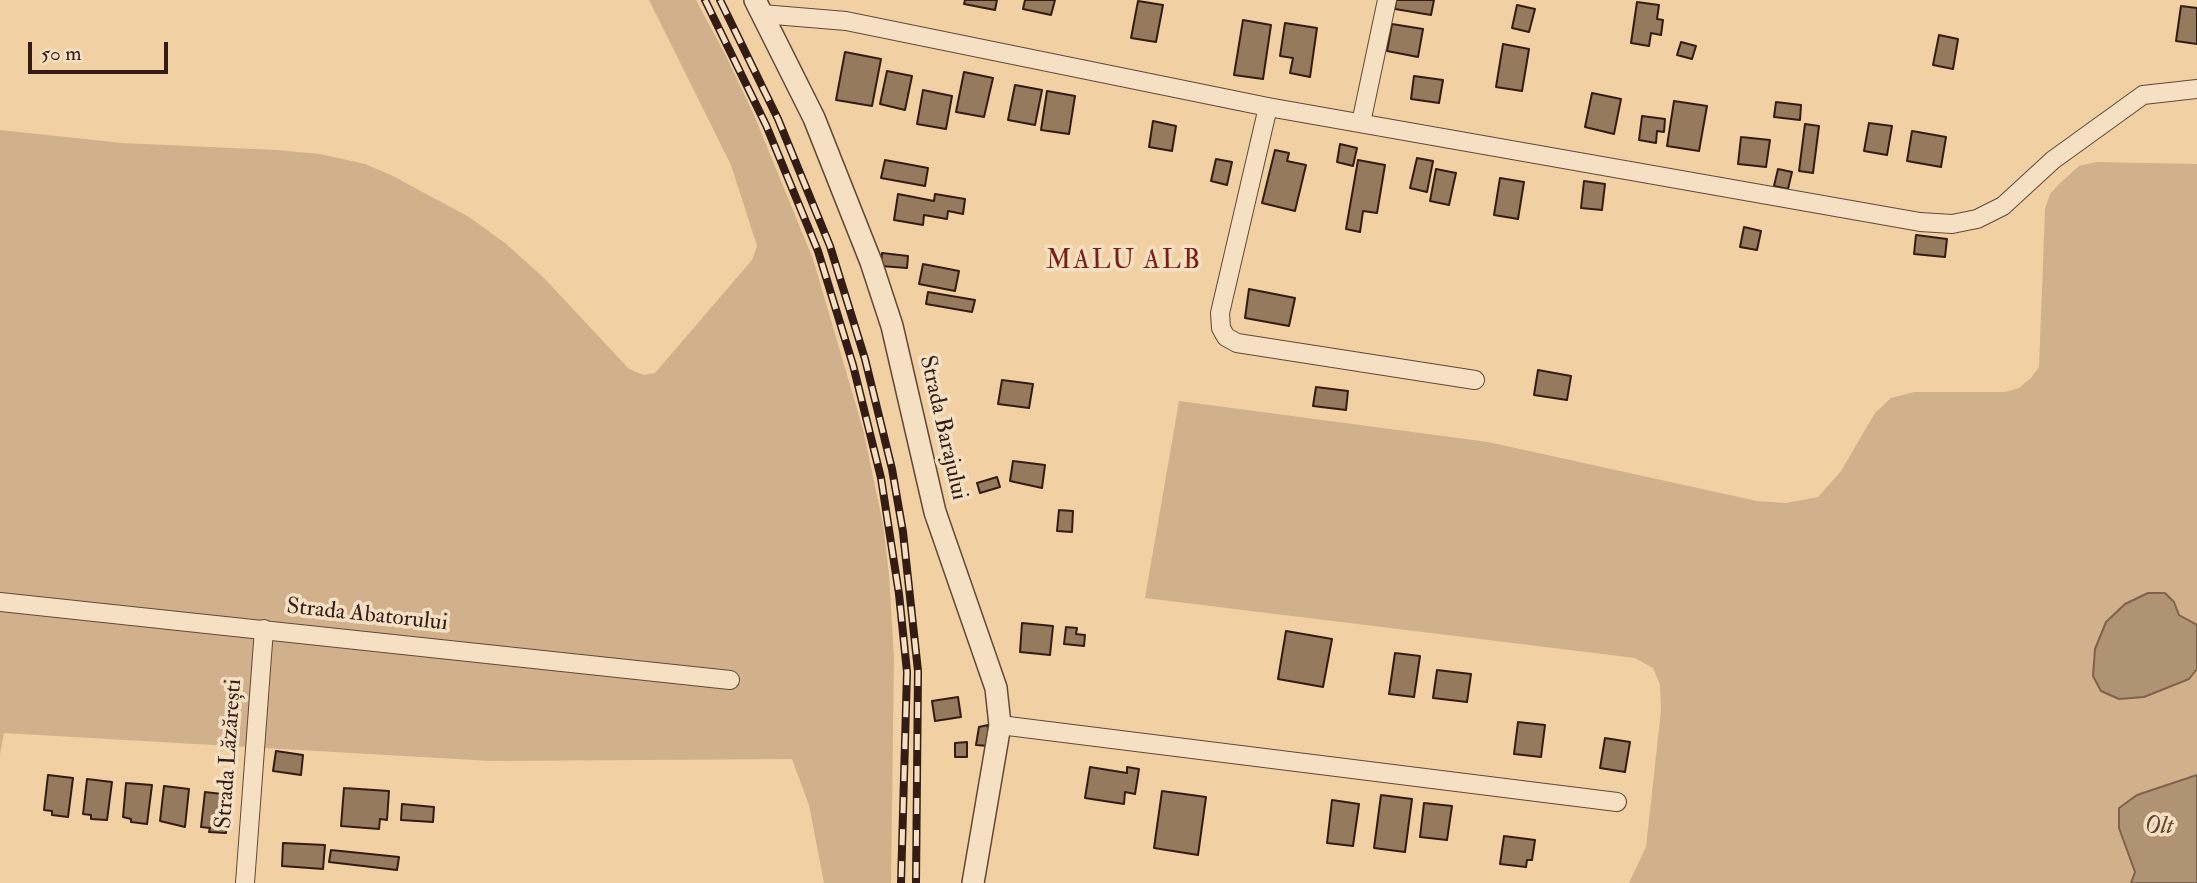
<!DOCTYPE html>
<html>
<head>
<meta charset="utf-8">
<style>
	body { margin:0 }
	#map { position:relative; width:2197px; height:883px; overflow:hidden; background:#f1d0a3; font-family:"IM FELL Double Pica",serif }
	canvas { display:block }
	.scale { position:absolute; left:28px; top:42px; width:140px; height:32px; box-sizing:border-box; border:4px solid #331c13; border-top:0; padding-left:9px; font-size:21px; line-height:24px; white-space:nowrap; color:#331c13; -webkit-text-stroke:5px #f6e0c3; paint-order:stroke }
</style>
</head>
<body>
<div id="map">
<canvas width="2197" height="883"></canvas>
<div class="scale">50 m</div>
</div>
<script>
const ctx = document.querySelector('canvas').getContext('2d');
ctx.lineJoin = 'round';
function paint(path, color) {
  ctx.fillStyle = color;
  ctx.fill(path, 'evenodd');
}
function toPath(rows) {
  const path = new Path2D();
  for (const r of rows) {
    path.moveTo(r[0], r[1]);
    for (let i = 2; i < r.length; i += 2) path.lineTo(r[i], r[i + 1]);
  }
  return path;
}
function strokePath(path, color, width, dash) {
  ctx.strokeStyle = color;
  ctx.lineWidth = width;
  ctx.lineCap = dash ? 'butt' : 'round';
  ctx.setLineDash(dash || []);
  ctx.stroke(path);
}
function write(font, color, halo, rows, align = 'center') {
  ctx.font = font + ' "IM FELL Double Pica",serif';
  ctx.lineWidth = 7;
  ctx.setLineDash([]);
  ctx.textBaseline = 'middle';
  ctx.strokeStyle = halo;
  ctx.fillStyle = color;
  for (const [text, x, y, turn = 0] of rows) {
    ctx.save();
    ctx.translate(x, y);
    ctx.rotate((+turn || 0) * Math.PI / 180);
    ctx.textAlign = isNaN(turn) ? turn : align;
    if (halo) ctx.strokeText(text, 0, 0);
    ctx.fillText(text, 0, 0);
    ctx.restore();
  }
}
const green = toPath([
	[649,0,696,0,727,58,754,115,813,259,863,429,883,524,889,575,894,657,891,883,824,883,809,805,792,759,491,761,4,733,0,754,0,130,122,143,276,150,320,154,365,164,391,175,469,217,505,243,544,278,629,369,644,375,655,373,752,260,757,246,731,165],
	[2096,162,2197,164,2197,775,2137,795,2135,873,2131,883,1629,883,1646,847,1661,711,1660,685,1653,668,1635,658,1145,598,1179,401,1488,442,1757,501,1786,503,1818,497,1841,471,1875,413,1891,398,1914,392,2005,392,2019,388,2031,378,2039,367,2045,209,2050,194,2059,184,2079,166]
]);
const water = toPath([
	[2148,593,2165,593,2174,602,2179,615,2197,625,2197,669,2189,679,2144,697,2119,699,2101,691,2093,676,2095,649,2106,622,2125,604,2148,593],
	[2197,775,2197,883,2131,883,2135,872,2119,828,2119,808,2137,795,2197,775]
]);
const building = toPath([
	[965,0,997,0,995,10,964,4,965,0],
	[1025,0,1055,0,1051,15,1023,9,1025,0],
	[1396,0,1434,0,1431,15,1395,9,1396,0],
	[1138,1,1163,5,1156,42,1131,38,1138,1],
	[1637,2,1659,5,1657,19,1663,20,1661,35,1651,33,1649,46,1631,43,1637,2],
	[1517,5,1535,9,1529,32,1512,28,1517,5],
	[2181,6,2197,8,2197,44,2176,41,2181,6],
	[1243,20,1271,25,1263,79,1234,75,1243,20],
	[1285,23,1317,28,1310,77,1290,73,1293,58,1280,56,1285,23],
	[1392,24,1423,29,1418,57,1387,51,1392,24],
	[1939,35,1958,39,1953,69,1933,65,1939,35],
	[1681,42,1696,46,1692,59,1677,55,1681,42],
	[1503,44,1529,49,1522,91,1496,87,1503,44],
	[845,52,881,59,872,106,836,100,845,52],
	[887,71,912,76,905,110,880,104,887,71],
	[964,72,993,78,984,117,956,112,964,72],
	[1414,76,1443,80,1439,103,1411,99,1414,76],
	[1015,85,1042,90,1035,125,1008,120,1015,85],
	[923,90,952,96,946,129,917,124,923,90],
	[1047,91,1075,96,1069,134,1041,130,1047,91],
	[1592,93,1621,99,1614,134,1585,127,1592,93],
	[1674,101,1707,106,1699,151,1667,146,1674,101],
	[1776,102,1801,105,1800,120,1774,117,1776,102],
	[1642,116,1665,119,1664,132,1657,131,1656,143,1639,140,1642,116],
	[1153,121,1176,126,1172,151,1149,147,1153,121],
	[1869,123,1892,126,1887,155,1864,151,1869,123],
	[1805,124,1819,126,1813,173,1799,171,1805,124],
	[1912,131,1946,137,1941,167,1907,161,1912,131],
	[1741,137,1770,140,1766,167,1738,164,1741,137],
	[1340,144,1357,148,1353,166,1337,162,1340,144],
	[1275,150,1289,153,1287,161,1306,165,1295,211,1262,203,1275,150],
	[1417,158,1433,161,1427,192,1410,188,1417,158],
	[1216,159,1232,162,1227,185,1211,181,1216,159],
	[885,160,928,168,925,186,881,178,885,160],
	[1358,160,1385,165,1377,213,1363,211,1360,232,1346,229,1358,160],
	[1436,169,1456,173,1449,205,1430,201,1436,169],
	[1778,169,1792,172,1788,189,1774,186,1778,169],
	[1500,178,1524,182,1518,219,1494,215,1500,178],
	[1584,181,1605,184,1602,210,1581,208,1584,181],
	[898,194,934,201,935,194,965,199,963,214,948,211,947,219,924,215,923,225,894,220,898,194],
	[1744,227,1761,231,1757,250,1740,247,1744,227],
	[1916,235,1947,239,1945,257,1914,254,1916,235],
	[882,253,908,256,907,268,881,266,882,253],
	[923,264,959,271,955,291,919,284,923,264],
	[1249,289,1295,298,1289,326,1245,318,1249,289],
	[928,292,975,300,972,312,926,304,928,292],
	[1538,370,1571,376,1567,400,1534,395,1538,370],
	[1002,380,1033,384,1029,408,998,404,1002,380],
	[1316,387,1348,391,1346,410,1313,406,1316,387],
	[1013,461,1045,465,1042,488,1010,481,1013,461],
	[997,477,1000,487,980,493,977,483,997,477],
	[1059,510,1073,511,1072,532,1057,531,1059,510],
	[1022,623,1053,626,1050,655,1020,652,1022,623],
	[1066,627,1077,628,1076,634,1085,635,1084,646,1064,644,1066,627],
	[1286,631,1332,639,1323,687,1278,679,1286,631],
	[1395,653,1420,656,1414,697,1389,694,1395,653],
	[1437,670,1471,674,1467,702,1433,698,1437,670],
	[958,697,961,717,935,721,932,701,958,697],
	[1518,722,1545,725,1541,757,1514,754,1518,722],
	[988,725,988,746,976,745,979,727,988,725],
	[1605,738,1630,742,1625,772,1600,768,1605,738],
	[967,742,967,757,955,757,955,743,967,742],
	[276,751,303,755,301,775,273,771,276,751],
	[1090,767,1127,773,1127,767,1139,769,1135,794,1125,792,1124,804,1085,798,1090,767],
	[48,775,73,778,68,817,52,815,52,811,44,810,48,775],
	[87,779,112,782,107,820,91,819,91,815,83,814,87,779],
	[126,783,152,785,147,824,131,822,131,819,123,817,126,783],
	[164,786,189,789,185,827,160,821,164,786],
	[344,788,389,791,387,820,380,819,379,829,341,826,344,788],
	[1162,791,1206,797,1198,855,1154,848,1162,791],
	[205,792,230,795,226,833,209,832,210,828,201,827,205,792],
	[1381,795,1412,799,1405,852,1374,848,1381,795],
	[1332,800,1359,804,1353,846,1327,843,1332,800],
	[1424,803,1452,806,1447,840,1420,837,1424,803],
	[402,804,434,807,433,822,401,820,402,804],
	[1504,836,1535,840,1532,860,1527,860,1526,867,1500,864,1504,836],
	[283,843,325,845,323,869,282,866,283,843],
	[331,850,399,857,397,870,329,862,331,850]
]);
const minor = toPath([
	[762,14,846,21,1268,107,1920,222,1952,224,1977,219,2003,206,2053,160,2143,95,2197,89],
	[1268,107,1220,313,1221,328,1226,337,1237,343,1475,380],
	[1361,123,1387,0],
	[0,602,730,680],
	[1000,725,1617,802],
	[245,883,264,629]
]);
const tertiary = toPath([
	[755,0,814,118,871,262,892,326,935,512,996,688,1000,725,973,883]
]);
const rail = toPath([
	[705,0,766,125,818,251,853,365,881,478,899,594,907,672,901,883],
	[720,0,778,119,830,246,865,359,892,469,903,532,918,671,916,883]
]);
const streetNames = [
	["Strada Barajului",942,428,77],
	["Strada Abatorului",367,616,6],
	["Strada Lăzărești",230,754,-86]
];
const waterNames = [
	["Olt",2159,828]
];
const quarterNames = [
	["MALU ALB",1124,262]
];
paint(green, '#d1b18b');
paint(water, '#b09372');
strokePath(water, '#7e634c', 2);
paint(building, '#967a5e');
strokePath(building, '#331c13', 2);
strokePath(minor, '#624937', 20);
strokePath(tertiary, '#624937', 24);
strokePath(minor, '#f6e0c3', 18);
strokePath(tertiary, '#f6e0c3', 21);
strokePath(rail, '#331c13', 8);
strokePath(rail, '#f6e0c3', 5, [16]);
write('23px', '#331c13', '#f6e0c3', streetNames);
write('italic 24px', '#5f4634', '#f6e0c3', waterNames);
ctx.letterSpacing = '2px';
write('26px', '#7a1f14', '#f6e0c3', quarterNames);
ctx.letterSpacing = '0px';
</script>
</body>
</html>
